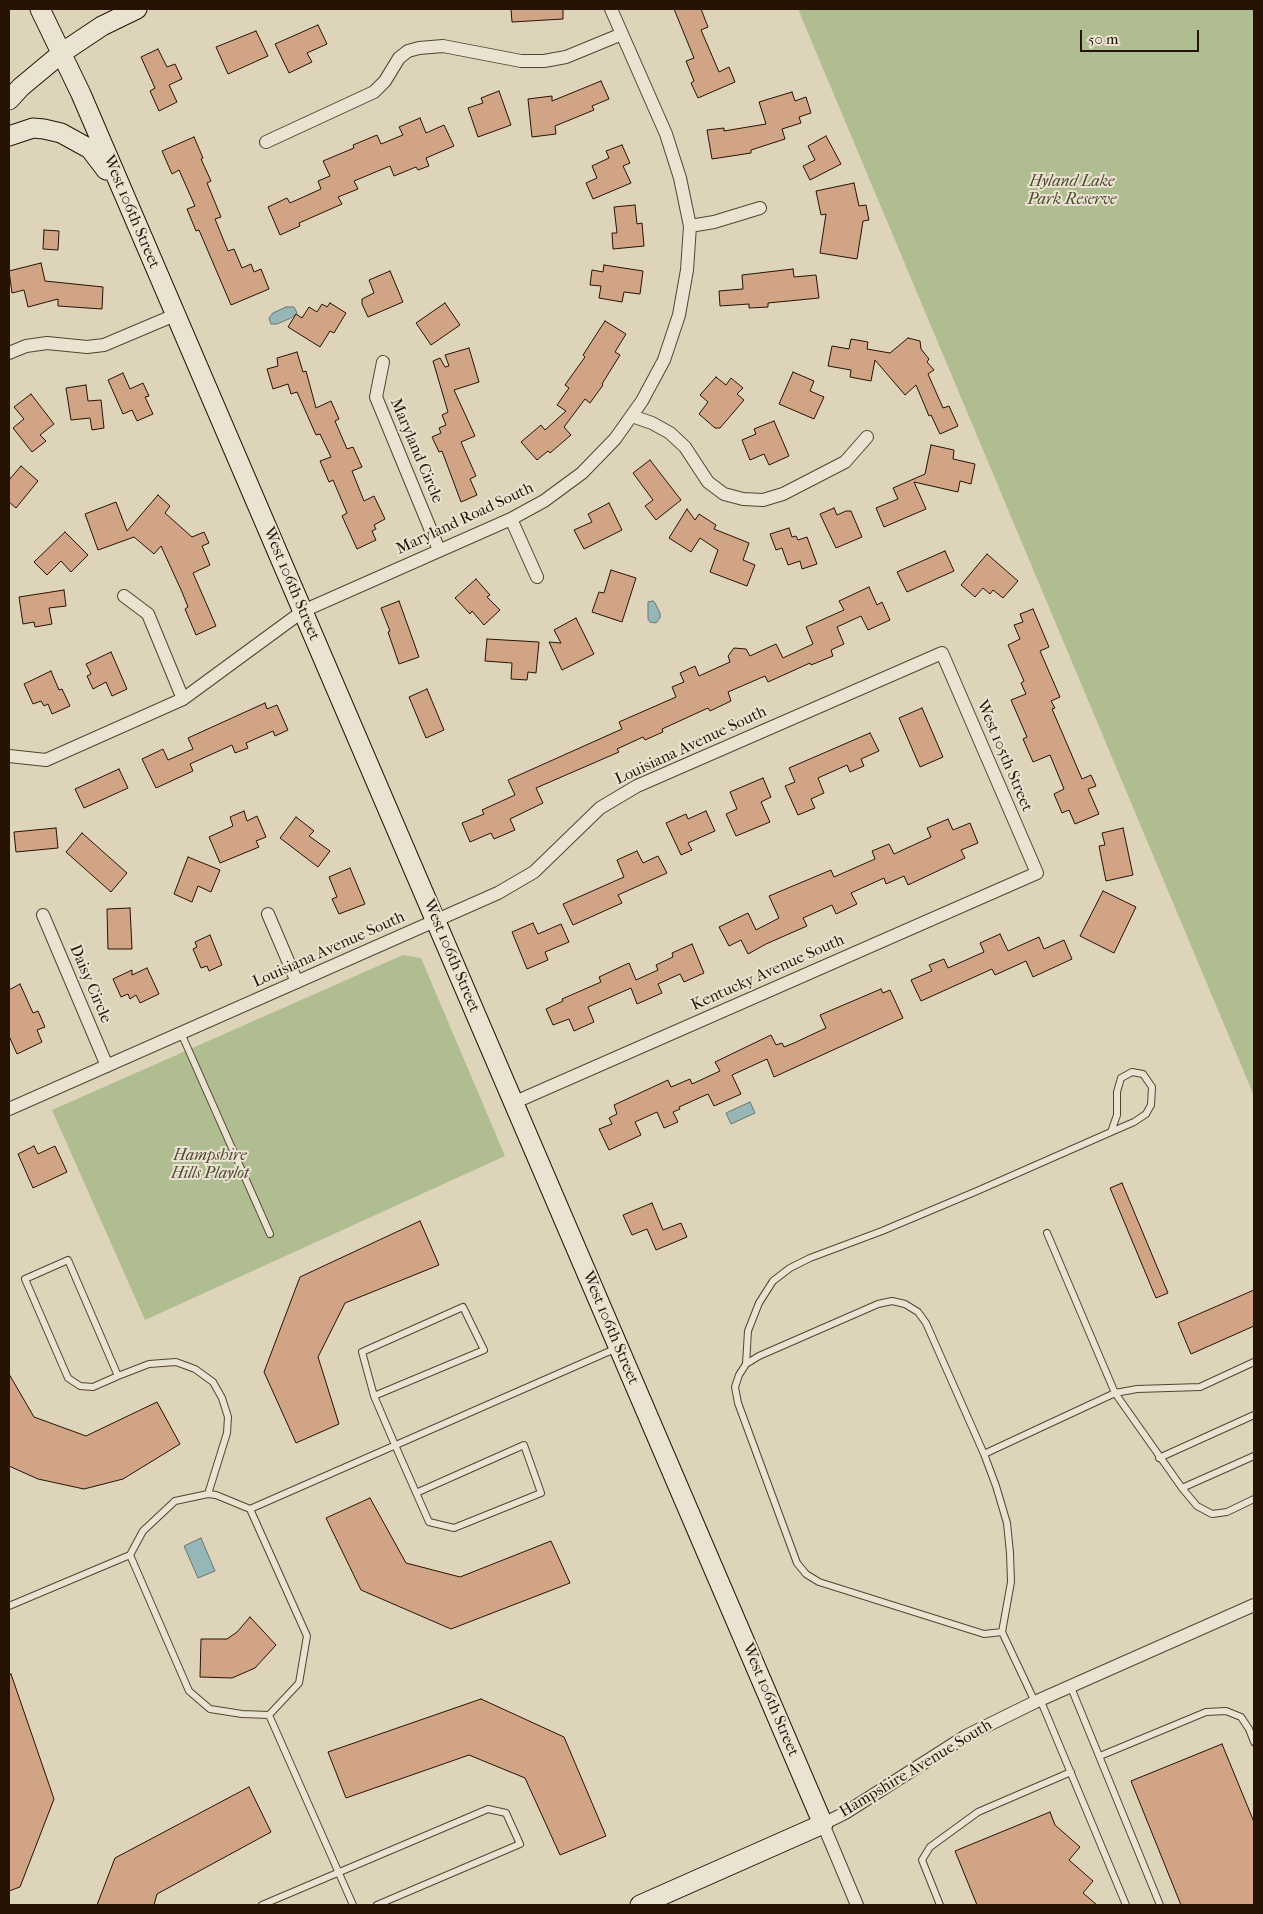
<!DOCTYPE html>
<html>
<head>
<meta charset="utf-8">
<style>
	body { margin:0 }
	#map { position:relative; width:1263px; height:1914px; overflow:hidden; background:#ded4b9; font-family:"IM FELL French Canon",serif }
	canvas { display:block }
	.frame { position:absolute; inset:0; border:10px solid #261303; pointer-events:none }
	.scale { position:absolute; left:1080px; top:30px; width:119px; height:22px; box-sizing:border-box; border:2px solid #261303; border-top:0; padding-left:6px; font-size:15px; line-height:18px; white-space:nowrap; color:#261303; -webkit-text-stroke:4px #eae3d2; paint-order:stroke }
</style>
</head>
<body>
<div id="map">
<canvas width="1263" height="1914"></canvas>
<div class="frame"></div>
<div class="scale">50 m</div>
</div>
<script>
const ctx = document.querySelector('canvas').getContext('2d');
ctx.lineJoin = 'round';
function paint(path, color) {
  ctx.fillStyle = color;
  ctx.fill(path, 'evenodd');
}
function toPath(rows) {
  const path = new Path2D();
  for (const r of rows) {
    path.moveTo(r[0], r[1]);
    for (let i = 2; i < r.length; i += 2) path.lineTo(r[i], r[i + 1]);
  }
  return path;
}
function strokePath(path, color, width, dash) {
  ctx.strokeStyle = color;
  ctx.lineWidth = width;
  ctx.lineCap = dash ? 'butt' : 'round';
  ctx.setLineDash(dash || []);
  ctx.stroke(path);
}
function write(font, color, halo, rows, align = 'center') {
  ctx.font = font + ' "IM FELL French Canon",serif';
  ctx.lineWidth = 4;
  ctx.setLineDash([]);
  ctx.textBaseline = 'middle';
  ctx.strokeStyle = halo;
  ctx.fillStyle = color;
  for (const [text, x, y, turn = 0] of rows) {
    ctx.save();
    ctx.translate(x, y);
    ctx.rotate((+turn || 0) * Math.PI / 180);
    ctx.textAlign = isNaN(turn) ? turn : align;
    if (halo) ctx.strokeText(text, 0, 0);
    ctx.fillText(text, 0, 0);
    ctx.restore();
  }
}
const green = toPath([
	[798,9,1254,9,1254,1096,1231,1041],
	[403,955,421,958,505,1156,145,1320,52,1110]
]);
const water = toPath([
	[286,307,294,307,297,313,291,318,277,324,271,324,269,318,273,313,286,307],
	[653,601,655,603,660,613,660,618,656,623,650,622,648,619,648,602,653,601],
	[750,1102,755,1113,731,1124,726,1113,750,1102],
	[201,1538,215,1571,198,1578,184,1546,201,1538]
]);
const building = toPath([
	[511,9,563,9,563,19,512,22,511,9],
	[674,9,701,9,708,27,701,30,719,72,729,67,735,82,698,98,691,83,694,81,686,61,694,58,674,9],
	[318,25,327,44,307,53,312,62,289,73,275,44,318,25],
	[256,31,268,56,228,74,216,47,256,31],
	[158,49,167,67,175,64,182,79,169,85,177,102,159,111,150,91,155,88,141,57,158,49],
	[601,81,609,99,592,106,594,110,555,126,556,134,532,137,528,99,552,96,552,101,601,81],
	[499,91,511,125,478,137,468,108,483,103,481,98,499,91],
	[792,92,795,101,806,97,811,113,799,117,801,123,782,129,785,139,751,150,751,153,712,159,707,130,724,128,724,131,766,124,759,102,792,92],
	[420,118,426,133,444,125,454,146,426,158,429,166,418,170,416,167,394,176,390,166,354,181,358,189,338,197,342,204,299,223,300,226,280,235,268,207,287,198,290,203,321,189,318,181,330,176,323,161,354,148,353,145,377,135,381,144,403,135,399,127,420,118],
	[826,136,841,164,810,180,803,166,815,160,808,146,826,136],
	[194,137,203,158,201,159,211,181,207,183,221,217,215,219,228,251,234,249,242,268,251,264,254,272,261,269,269,289,231,305,199,230,196,231,187,209,195,206,179,170,172,174,162,151,194,137],
	[622,145,630,163,623,166,631,183,593,199,586,183,597,178,592,166,609,158,606,151,622,145],
	[854,183,859,206,866,205,869,220,863,221,857,259,820,253,826,214,821,215,816,191,854,183],
	[635,205,637,224,642,223,644,246,613,249,612,233,617,233,614,207,635,205],
	[44,230,59,231,58,250,43,249,44,230],
	[41,263,45,281,103,287,102,309,58,306,58,299,28,307,24,290,12,293,9,271,41,263],
	[604,265,643,271,640,294,624,292,622,302,599,298,601,286,590,285,592,270,603,272,604,265],
	[793,269,794,277,816,275,819,298,768,303,768,307,749,308,749,304,720,306,719,291,743,289,742,275,793,269],
	[390,271,403,302,368,317,362,304,362,299,374,293,369,280,390,271],
	[330,303,346,313,334,333,330,331,320,347,288,327,296,314,302,318,309,307,317,312,322,304,327,307,330,303],
	[445,303,460,325,431,345,416,323,445,303],
	[605,321,626,334,615,352,620,355,602,384,603,385,590,403,585,399,564,427,571,435,550,453,548,451,537,460,521,442,541,425,545,430,566,411,557,405,569,388,565,385,585,357,583,355,605,321],
	[908,338,920,341,921,349,929,359,927,362,934,370,928,374,943,408,949,406,958,426,940,434,931,415,929,416,916,385,905,395,875,360,871,381,850,377,851,370,828,366,832,346,849,349,851,339,868,342,867,349,890,353,908,338],
	[469,348,479,382,454,390,475,436,461,442,476,476,470,479,477,495,461,502,442,451,439,452,432,437,441,433,439,428,446,425,442,415,448,412,433,361,440,358,445,367,449,366,445,355,469,348],
	[297,352,303,372,306,371,316,408,331,401,339,419,335,421,347,449,353,447,362,467,352,471,364,501,374,496,385,519,374,525,376,529,372,531,376,540,357,549,342,516,347,513,333,480,329,482,320,461,331,457,320,434,316,435,297,392,291,394,288,384,273,389,267,369,278,366,277,358,297,352],
	[793,372,814,381,810,391,824,397,814,419,779,404,793,372],
	[123,373,130,389,143,383,149,396,145,397,153,414,137,421,132,410,123,414,108,380,123,373],
	[716,377,726,385,731,378,743,388,737,394,744,400,720,428,715,428,699,414,708,402,700,395,716,377],
	[86,385,88,401,101,400,104,428,92,430,90,418,71,420,66,388,86,385],
	[31,394,54,424,40,435,46,441,32,452,13,428,24,419,14,407,31,394],
	[774,421,789,456,769,465,764,454,750,460,742,440,756,434,754,429,774,421],
	[931,445,954,450,953,459,975,464,971,484,960,481,958,492,914,482,926,509,884,527,876,508,898,499,893,488,925,474,931,445],
	[650,460,681,500,656,520,645,506,653,500,633,473,650,460],
	[21,466,38,481,16,508,9,502,9,480,21,466],
	[158,495,170,506,165,513,192,537,204,532,209,543,202,546,210,565,193,573,216,626,196,635,185,609,188,607,182,592,161,546,154,554,134,537,98,550,85,514,116,502,127,531,158,495],
	[609,503,622,530,584,549,574,530,592,522,588,514,609,503],
	[834,508,837,515,846,511,851,511,862,537,836,548,820,514,834,508],
	[687,509,695,520,699,514,716,525,714,529,749,543,743,560,755,565,747,586,710,572,718,550,700,538,691,552,669,538,687,509],
	[789,528,792,537,796,536,798,540,807,537,817,564,802,569,800,561,788,565,782,548,776,550,770,534,789,528],
	[65,532,88,555,71,572,61,561,47,575,34,562,65,532],
	[945,551,954,571,907,592,897,572,945,551],
	[987,554,1018,581,1003,598,993,590,990,594,983,588,975,597,961,585,987,554],
	[611,570,636,578,622,622,592,612,599,592,604,593,611,570],
	[476,579,490,595,487,597,500,610,484,625,472,611,470,614,455,598,476,579],
	[869,587,877,605,882,602,890,620,868,630,861,616,837,627,844,644,831,650,833,656,811,665,810,663,768,682,765,676,728,692,731,701,710,711,708,708,662,729,663,732,645,740,643,737,617,749,619,752,536,788,543,803,510,819,515,830,494,839,491,833,470,842,462,823,484,814,482,810,515,795,508,780,622,729,619,722,676,697,672,687,684,682,680,673,695,666,699,676,730,662,728,656,734,648,746,649,750,656,776,644,783,658,813,644,806,627,844,610,839,601,869,587],
	[64,590,66,606,49,608,52,624,35,627,34,622,23,624,19,597,64,590],
	[399,601,419,657,399,664,388,632,390,631,381,608,399,601],
	[1033,609,1049,647,1040,651,1060,697,1051,701,1055,708,1052,709,1082,779,1091,775,1096,786,1088,789,1099,814,1075,824,1069,810,1062,813,1054,794,1064,789,1050,755,1033,762,1023,739,1027,737,1011,700,1026,694,1021,683,1024,681,1008,645,1020,639,1014,625,1023,622,1020,614,1033,609],
	[576,618,594,654,562,670,549,642,561,643,554,630,576,618],
	[487,639,539,642,536,673,528,672,527,680,511,679,512,663,485,661,487,639],
	[111,652,127,689,112,696,106,682,93,689,87,676,91,674,86,664,111,652],
	[51,671,59,690,62,689,70,706,52,714,48,704,44,706,41,701,33,704,24,684,51,671],
	[427,689,444,730,426,738,409,697,427,689],
	[265,703,267,709,277,705,288,730,275,736,273,731,246,743,248,748,235,753,232,745,190,764,193,771,156,788,142,759,163,749,168,760,193,749,188,738,265,703],
	[922,708,943,757,920,767,899,718,922,708],
	[870,733,879,751,861,759,864,766,850,772,847,765,818,778,824,793,811,799,815,808,798,815,785,786,795,782,789,768,870,733],
	[119,769,128,788,84,808,75,789,119,769],
	[763,778,771,797,761,802,770,822,736,836,726,814,737,809,730,792,763,778],
	[244,811,247,821,257,816,266,837,256,841,259,847,220,863,209,837,233,826,230,817,244,811],
	[706,811,715,831,688,843,692,850,681,855,666,823,686,814,688,819,706,811],
	[296,817,314,831,309,836,330,851,318,867,280,838,296,817],
	[948,819,953,830,970,823,978,843,961,850,965,858,908,885,904,876,886,884,884,878,851,893,857,904,836,914,832,905,803,918,807,926,766,944,748,954,741,940,729,946,719,927,748,913,756,930,779,918,769,896,831,870,834,877,875,859,872,851,889,844,894,854,931,837,927,828,948,819],
	[56,828,58,848,16,852,14,832,56,828],
	[1123,828,1133,875,1106,881,1099,846,1105,845,1102,833,1123,828],
	[82,833,127,873,111,892,66,852,82,833],
	[637,851,643,863,658,856,667,873,618,895,622,903,573,925,563,904,624,877,617,860,637,851],
	[188,857,220,870,211,892,198,886,192,902,174,894,188,857],
	[350,868,365,904,339,914,332,899,337,897,329,877,350,868],
	[1103,891,1136,907,1114,953,1080,936,1103,891],
	[130,908,132,949,108,949,107,909,130,908],
	[533,923,538,934,561,924,569,942,545,952,548,960,527,969,512,932,533,923],
	[1000,934,1008,951,1039,937,1044,949,1064,940,1072,959,1033,977,1026,961,995,975,992,969,921,1001,911,980,932,971,929,965,944,959,948,968,984,952,980,943,1000,934],
	[210,935,222,965,209,971,207,966,201,968,193,949,197,947,195,942,210,935],
	[692,944,704,973,684,982,680,974,658,984,662,993,637,1004,631,988,588,1007,594,1022,574,1031,569,1019,553,1025,546,1009,563,1001,562,999,601,982,599,977,629,963,636,980,658,970,656,965,673,957,672,953,692,944],
	[147,968,159,994,140,1003,136,995,130,999,128,994,121,997,113,979,132,970,132,975,147,968],
	[20,984,33,1013,38,1011,45,1027,37,1030,42,1042,17,1054,9,1036,9,990,20,984],
	[881,989,883,993,890,990,903,1018,774,1077,767,1059,732,1075,741,1094,714,1106,708,1094,679,1107,680,1109,673,1112,678,1122,664,1128,657,1112,635,1122,641,1135,609,1150,599,1129,612,1124,609,1118,617,1114,614,1105,668,1080,671,1087,690,1079,692,1084,720,1071,715,1062,771,1035,776,1045,782,1043,784,1047,794,1043,826,1028,820,1015,881,989],
	[34,1146,38,1154,55,1146,67,1172,33,1188,18,1154,34,1146],
	[1122,1183,1168,1293,1156,1298,1110,1188,1122,1183],
	[652,1203,663,1230,681,1223,687,1237,656,1250,647,1229,632,1235,623,1215,652,1203],
	[420,1221,439,1265,345,1303,318,1357,339,1424,296,1443,264,1372,300,1277,420,1221],
	[1254,1290,1254,1326,1191,1354,1178,1323,1254,1290],
	[9,1374,34,1417,86,1436,157,1402,180,1444,123,1479,84,1489,38,1479,9,1466,9,1374],
	[370,1498,406,1563,460,1577,551,1541,570,1583,451,1629,361,1590,326,1518,370,1498],
	[250,1617,276,1645,255,1668,232,1678,200,1677,201,1639,227,1639,237,1632,250,1617],
	[11,1674,54,1799,20,1887,9,1891,9,1675,11,1674],
	[481,1699,564,1737,606,1836,560,1855,525,1778,469,1755,346,1798,328,1752,481,1699],
	[1222,1744,1254,1822,1254,1905,1181,1905,1131,1781,1222,1744],
	[249,1787,271,1832,157,1894,154,1905,97,1905,115,1858,249,1787],
	[1050,1812,1055,1825,1080,1847,1069,1860,1093,1881,1083,1893,1097,1905,977,1905,955,1851,1050,1812]
]);
const lane = toPath([
	[181,1033,270,1234],
	[1047,1233,1115,1393,1182,1488,1197,1506,1212,1514,1227,1512,1254,1499],
	[746,1364,748,1331,759,1303,773,1281,790,1268,810,1258,882,1231,977,1191,1111,1132,1134,1122,1146,1114,1151,1105,1152,1087,1143,1074,1132,1072,1121,1078,1117,1092,1117,1115,1111,1132],
	[118,1376,93,1387,80,1386,68,1378,25,1279,68,1260,118,1376,149,1364,176,1362,195,1369,213,1382,222,1398,228,1417,227,1433,208,1494],
	[374,1396,484,1350,463,1307,362,1352,374,1396,395,1445,429,1522,454,1528,541,1493,524,1445,416,1493],
	[984,1454,1115,1393,1137,1389,1200,1387,1254,1362],
	[1159,1458,1254,1415],
	[1182,1488,1254,1456],
	[130,1555,189,1691,210,1709,242,1714,269,1715,299,1683,307,1636,250,1509],
	[9,1606,130,1555,143,1531,175,1501,208,1494,216,1495,250,1509,617,1348],
	[1002,1632,984,1634,819,1582,806,1574,797,1563,738,1403,735,1387,739,1375,746,1364,759,1356,878,1304,892,1301,905,1304,918,1312,926,1323,984,1454,996,1486,1007,1523,1010,1553,1011,1582,1002,1632,1035,1702],
	[1070,1685,1160,1905],
	[1040,1699,1126,1905],
	[269,1715,353,1905],
	[1100,1756,1206,1712,1226,1711,1241,1717,1249,1729,1254,1742],
	[262,1905,488,1809,506,1813,520,1844,377,1905],
	[940,1905,922,1860,930,1847,978,1812,1071,1772]
]);
const street = toPath([
	[266,142,374,92,385,81,399,58,408,51,419,48,443,46,521,61,544,61,566,57,622,34],
	[690,226,714,222,760,208],
	[9,353,26,346,47,343,87,347,104,345,175,315],
	[383,362,376,397,439,550],
	[632,416,652,423,670,433,685,447,708,482,724,494,743,499,763,500,783,494,845,462,867,437],
	[511,519,537,577],
	[124,596,148,614,183,699],
	[9,756,46,760,183,699,303,611,511,519,544,501,582,473,615,439,642,401,664,360,679,315,687,270,690,226,680,178,666,134,611,9],
	[268,914,297,982],
	[43,915,107,1066],
	[9,1109,498,893,534,872,600,808,637,786,942,653,1037,873,513,1103],
	[857,1905,823,1824,845,1813,966,1736,1035,1702,1254,1605]
]);
const secondary = toPath([
	[40,9,81,94,823,1824,640,1905],
	[9,100,21,87,63,52,102,26,137,9],
	[9,136,33,128,44,129,61,133,90,149,106,170]
]);
const parkNames = [
	["Hyland Lake",1072,182],
	["Park Reserve",1072,200],
	["Hampshire",210,1156],
	["Hills Playlot",210,1174]
];
const streetNames = [
	["West 106th Street",131,212,67],
	["Maryland Circle",416,451,67],
	["Maryland Road South",465,519,-25],
	["West 106th Street",291,584,67],
	["Louisiana Avenue South",691,746,-25],
	["West 105th Street",1004,756,67],
	["Louisiana Avenue South",329,950,-24],
	["West 106th Street",451,956,67],
	["Kentucky Avenue South",768,973,-24],
	["Daisy Circle",90,984,67],
	["West 106th Street",610,1328,67],
	["West 106th Street",770,1700,67],
	["Hampshire Avenue South",916,1769,-31]
];
paint(green, '#b0bd90');
paint(water, '#97b6b8');
strokePath(water, '#6a7570', 1);
paint(building, '#d1a486');
strokePath(building, '#261303', 1);
strokePath(lane, '#544330', 8);
strokePath(street, '#544330', 14);
strokePath(secondary, '#261303', 21);
strokePath(lane, '#eae3d2', 6);
strokePath(street, '#eae3d2', 12);
strokePath(secondary, '#eae3d2', 19);
write('italic 16px', '#4f462d', '#eae3d2', parkNames);
write('16px', '#261303', '#eae3d2', streetNames);
</script>
</body>
</html>
